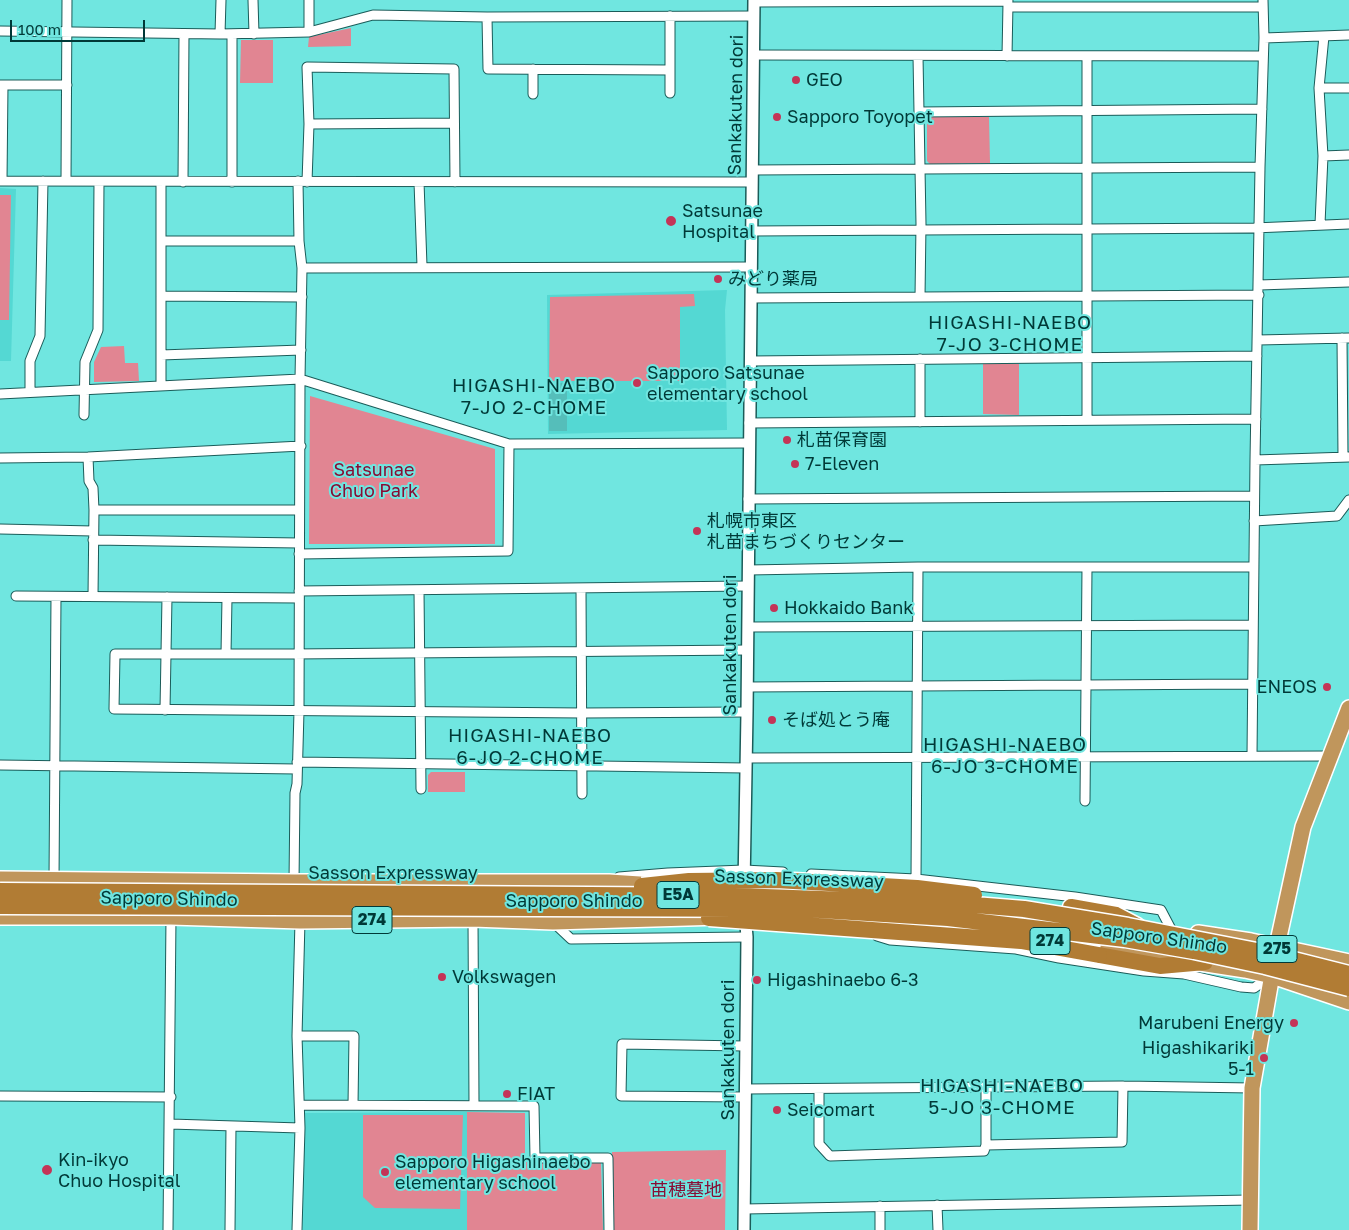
<!DOCTYPE html>
<html>
<head>
<meta charset="utf-8">
<style>
	body { margin:0 }
	#map { position:relative; width:1349px; height:1230px; overflow:hidden; background:#70e6e0; font-family:"Golos Text",sans-serif }
	canvas { display:block }
	.scale { position:absolute; left:10px; top:20px; width:135px; height:22px; box-sizing:border-box; border:2px solid #003937; border-top:0; padding-left:6px; font-size:15px; line-height:18px; white-space:nowrap; color:#003937; -webkit-text-stroke:4px #70e6e0; paint-order:stroke }
</style>
</head>
<body>
<div id="map">
<canvas width="1349" height="1230"></canvas>
<div class="scale">100 m</div>
</div>
<script>
const ctx = document.querySelector('canvas').getContext('2d');
ctx.lineJoin = 'round';
function paint(path, color) {
  ctx.fillStyle = color;
  ctx.fill(path, 'evenodd');
}
function toPath(rows) {
  const path = new Path2D();
  for (const r of rows) {
    path.moveTo(r[0], r[1]);
    for (let i = 2; i < r.length; i += 2) path.lineTo(r[i], r[i + 1]);
  }
  return path;
}
function strokePath(path, color, width, dash) {
  ctx.strokeStyle = color;
  ctx.lineWidth = width;
  ctx.lineCap = dash ? 'butt' : 'round';
  ctx.setLineDash(dash || []);
  ctx.stroke(path);
}
function write(font, color, halo, rows, align = 'center') {
  ctx.font = font + ' "Golos Text","Noto Sans JP",sans-serif';
  ctx.lineWidth = 4;
  ctx.setLineDash([]);
  ctx.textBaseline = 'middle';
  ctx.strokeStyle = halo;
  ctx.fillStyle = color;
  for (const [text, x, y, turn = 0] of rows) {
    ctx.save();
    ctx.translate(x, y);
    ctx.rotate((+turn || 0) * Math.PI / 180);
    ctx.textAlign = isNaN(turn) ? turn : align;
    if (halo) ctx.strokeText(text, 0, 0);
    ctx.fillText(text, 0, 0);
    ctx.restore();
  }
}
const built = toPath([
	[0,188,16,189,11,361,0,361],
	[727,290,725,310,727,430,548,434,547,295],
	[467,1112,467,1230,303,1230,304,1113]
]);
const green = toPath([
	[351,28,351,46,308,47,309,37],
	[241,40,273,40,273,83,240,83],
	[931,117,989,117,990,163,930,164,927,161,927,120],
	[0,195,11,195,9,320,0,320],
	[694,294,695,306,680,307,680,381,549,381,550,297],
	[124,346,125,363,138,363,139,381,94,382,94,362,101,347],
	[983,364,1019,364,1019,415,983,414],
	[310,396,495,449,495,544,309,544],
	[431,772,465,772,465,792,428,792,428,775],
	[467,1112,525,1113,525,1162,601,1163,603,1230,467,1230],
	[363,1115,463,1115,460,1209,375,1208,363,1197],
	[726,1150,725,1230,614,1230,612,1152]
]);
const water = toPath([
	[549,383,567,383,567,431,549,431]
]);
const minor = toPath([
	[253,0,254,34],
	[309,0,309,32,373,15,487,17,754,16],
	[754,2,1008,1],
	[1008,7,1263,7],
	[670,16,670,93],
	[487,17,488,69,670,70],
	[0,31,220,34,309,32],
	[220,34,221,0],
	[232,34,232,182],
	[1264,38,1349,35],
	[754,55,1263,56],
	[918,56,921,224,920,297],
	[1007,56,1008,3],
	[1087,56,1087,419],
	[533,69,533,94],
	[0,85,67,85],
	[1319,88,1349,88],
	[919,112,1262,109],
	[309,124,454,123],
	[1323,156,1349,155],
	[752,170,1260,167],
	[0,181,752,182],
	[2,181,3,85],
	[66,181,67,0],
	[183,182,184,34],
	[307,182,309,124,307,67,454,69,455,182],
	[419,182,422,266],
	[1320,224,1323,156,1319,88,1324,36],
	[752,231,1254,228,1349,224],
	[161,241,299,241],
	[302,268,751,267],
	[1259,285,1349,282],
	[161,296,302,297],
	[751,298,1259,295],
	[1342,338,1343,457],
	[1258,340,1349,338],
	[161,355,301,350],
	[751,361,1257,356],
	[161,386,161,182],
	[30,392,30,361,40,336,43,181],
	[0,394,300,379,509,444,749,443],
	[84,415,85,362,98,330,99,182],
	[920,422,920,359],
	[749,423,1256,419],
	[88,457,89,481,93,488,94,510,93,596],
	[0,458,88,457,301,446],
	[1255,460,1349,457],
	[748,499,1254,496],
	[94,510,299,510],
	[1254,521,1337,516,1349,500],
	[0,529,93,531],
	[93,540,299,543],
	[299,554,508,551,509,444],
	[748,570,918,567,1253,567],
	[581,588,582,794],
	[419,590,421,789],
	[299,591,748,586],
	[16,596,299,598],
	[748,627,1253,625],
	[226,654,227,598],
	[747,687,1251,684],
	[165,710,167,597],
	[747,712,583,713,114,709,115,654,293,654,748,650],
	[1252,755,1255,460,1260,167,1264,38,1263,0],
	[747,758,1329,756],
	[297,762,746,768],
	[0,765,297,769],
	[1085,801,1087,567],
	[811,874,916,879,1075,897,1161,910,1171,929],
	[619,877,668,873,744,870,783,872],
	[916,879,918,567],
	[54,880,56,597],
	[294,882,295,793,297,784,299,711,300,379,302,268,299,241,298,181],
	[473,919,474,1105],
	[553,922,571,939,747,937],
	[877,936,890,940,1016,949,1059,958,1144,971,1184,974,1241,987,1254,988,1271,976],
	[297,1036,354,1036,353,1105],
	[745,1046,622,1044,621,1096,745,1097],
	[986,1087,986,1145,1122,1142,1123,1086],
	[745,1089,1123,1086,1252,1088],
	[819,1089,819,1144,830,1156,984,1151,986,1145],
	[0,1096,171,1097],
	[300,1105,534,1106,535,1158,608,1158,609,1230],
	[170,1124,300,1128],
	[937,1205,938,1230],
	[880,1206,880,1230],
	[744,1209,1250,1200],
	[168,1230,171,917],
	[230,1230,231,1126],
	[297,1230,300,1128,297,1036,300,921]
]);
const tertiary = toPath([
	[744,886,747,712,754,0],
	[744,1230,747,937,745,914]
]);
const trunk = toPath([
	[0,879,294,882,609,882,655,885],
	[0,917,171,917,300,921,473,919,553,922,721,917],
	[929,923,988,932],
	[1198,933,1251,941,1349,962],
	[1097,947,1245,970,1272,976,1349,1002],
	[1250,1230,1252,1088,1277,946,1303,827,1349,708]
]);
const motorway = toPath([
	[1071,907,1116,915,1137,926],
	[1099,955,1160,966,1205,962]
]);
const motorwayBridge = toPath([
	[642,886,689,881,776,880,917,888,974,895],
	[0,891,736,896,962,904,1024,909,1128,926,1262,952,1349,974],
	[0,906,804,909,948,918,1125,939,1194,951,1265,966,1349,988],
	[709,918,1021,941,1099,955]
]);
const markers = [
	[796,80,5,"#c43457"],
	[777,117,5,"#c43457"],
	[671,221,6,"#c43457"],
	[718,279,5,"#c43457"],
	[637,383,5,"#c43457"],
	[787,440,5,"#c43457"],
	[795,464,5,"#c43457"],
	[697,531,5,"#c43457"],
	[774,608,5,"#c43457"],
	[1327,687,5,"#c43457"],
	[772,720,5,"#c43457"],
	[442,977,5,"#c43457"],
	[757,980,5,"#c43457"],
	[1294,1023,5,"#c43457"],
	[1264,1058,5,"#c43457"],
	[507,1094,5,"#c43457"],
	[777,1110,5,"#c43457"],
	[47,1170,6,"#c43457"],
	[385,1172,5,"#c43457"]
];
const shields = [
	[678,895,42],
	[372,920,40],
	[1050,941,40],
	[1277,949,40]
];
const shieldNames = [
	["E5A",678,895],
	["274",372,920],
	["274",1050,941],
	["275",1277,949]
];
const poiNames = [
	["GEO",806,80],
	["Sapporo Toyopet",787,117],
	["Satsunae",682,211],
	["Hospital",682,232],
	["みどり薬局",728,279],
	["Sapporo Satsunae",647,373],
	["elementary school",647,394],
	["札苗保育園",797,440],
	["7-Eleven",805,464],
	["札幌市東区",707,521],
	["札苗まちづくりセンター",707,542],
	["Hokkaido Bank",784,608],
	["ENEOS",1317,687,"right"],
	["そば処とう庵",782,720],
	["Volkswagen",452,977],
	["Higashinaebo 6-3",767,980],
	["Marubeni Energy",1284,1023,"right"],
	["Higashikariki",1254,1048,"right"],
	["5-1",1254,1069,"right"],
	["FIAT",517,1094],
	["Seicomart",787,1110],
	["Kin-ikyo",58,1160],
	["Chuo Hospital",58,1181],
	["Sapporo Higashinaebo",395,1162],
	["elementary school",395,1183]
];
const streetNames = [
	["Sankakuten dori",736,105,-89],
	["Sankakuten dori",730,645,-90],
	["Sasson Expressway",393,873],
	["Sasson Expressway",799,879,2],
	["Sapporo Shindo",169,899,1],
	["Sapporo Shindo",574,901],
	["Sapporo Shindo",1159,938,8],
	["Sankakuten dori",728,1050,-90]
];
const parkNames = [
	["Satsunae",374,470],
	["Chuo Park",374,491],
	["苗穂墓地",686,1190]
];
const neighbourhoodNames = [
	["HIGASHI-NAEBO",1010,323],
	["7-JO 3-CHOME",1010,345],
	["HIGASHI-NAEBO",534,386],
	["7-JO 2-CHOME",534,408],
	["HIGASHI-NAEBO",530,736],
	["6-JO 2-CHOME",530,758],
	["HIGASHI-NAEBO",1005,745],
	["6-JO 3-CHOME",1005,767],
	["HIGASHI-NAEBO",1002,1086],
	["5-JO 3-CHOME",1002,1108]
];
paint(built, '#54d8d3');
paint(green, '#e18592');
paint(water, '#55beba');
strokePath(minor, '#1b5c59', 11);
strokePath(tertiary, '#1b5c59', 14);
strokePath(trunk, '#fff', 18);
strokePath(motorway, '#fff', 19);
strokePath(minor, '#fff', 9);
strokePath(tertiary, '#fff', 11);
strokePath(trunk, '#c0965c', 15);
strokePath(motorway, '#b17c34', 16);
strokePath(motorwayBridge, '#fff', 19, []);
strokePath(motorwayBridge, '#b17c34', 16);
for (const [x, y, r, color] of markers) {
  const dot = new Path2D();
  dot.arc(x, y, r, 0, 2 * Math.PI);
  ctx.fillStyle = color;
  ctx.fill(dot);
  strokePath(dot, '#70e6e0', 2);
}
for (const [x, y, w] of shields) {
  const box = new Path2D();
  box.roundRect(x - w / 2, y - 13.5, w, 27, 4);
  ctx.fillStyle = '#70e6e0';
  ctx.fill(box);
  strokePath(box, '#003937', 1);
}
write('bold 16px', '#003937', null, shieldNames);
write('18px', '#003937', '#70e6e0', poiNames, 'left');
write('18px', '#003937', '#70e6e0', streetNames);
write('18px', '#880d34', '#70e6e0', parkNames);
ctx.letterSpacing = '1px';
write('19px', '#003937', '#70e6e0', neighbourhoodNames);
ctx.letterSpacing = '0px';
</script>
</body>
</html>
